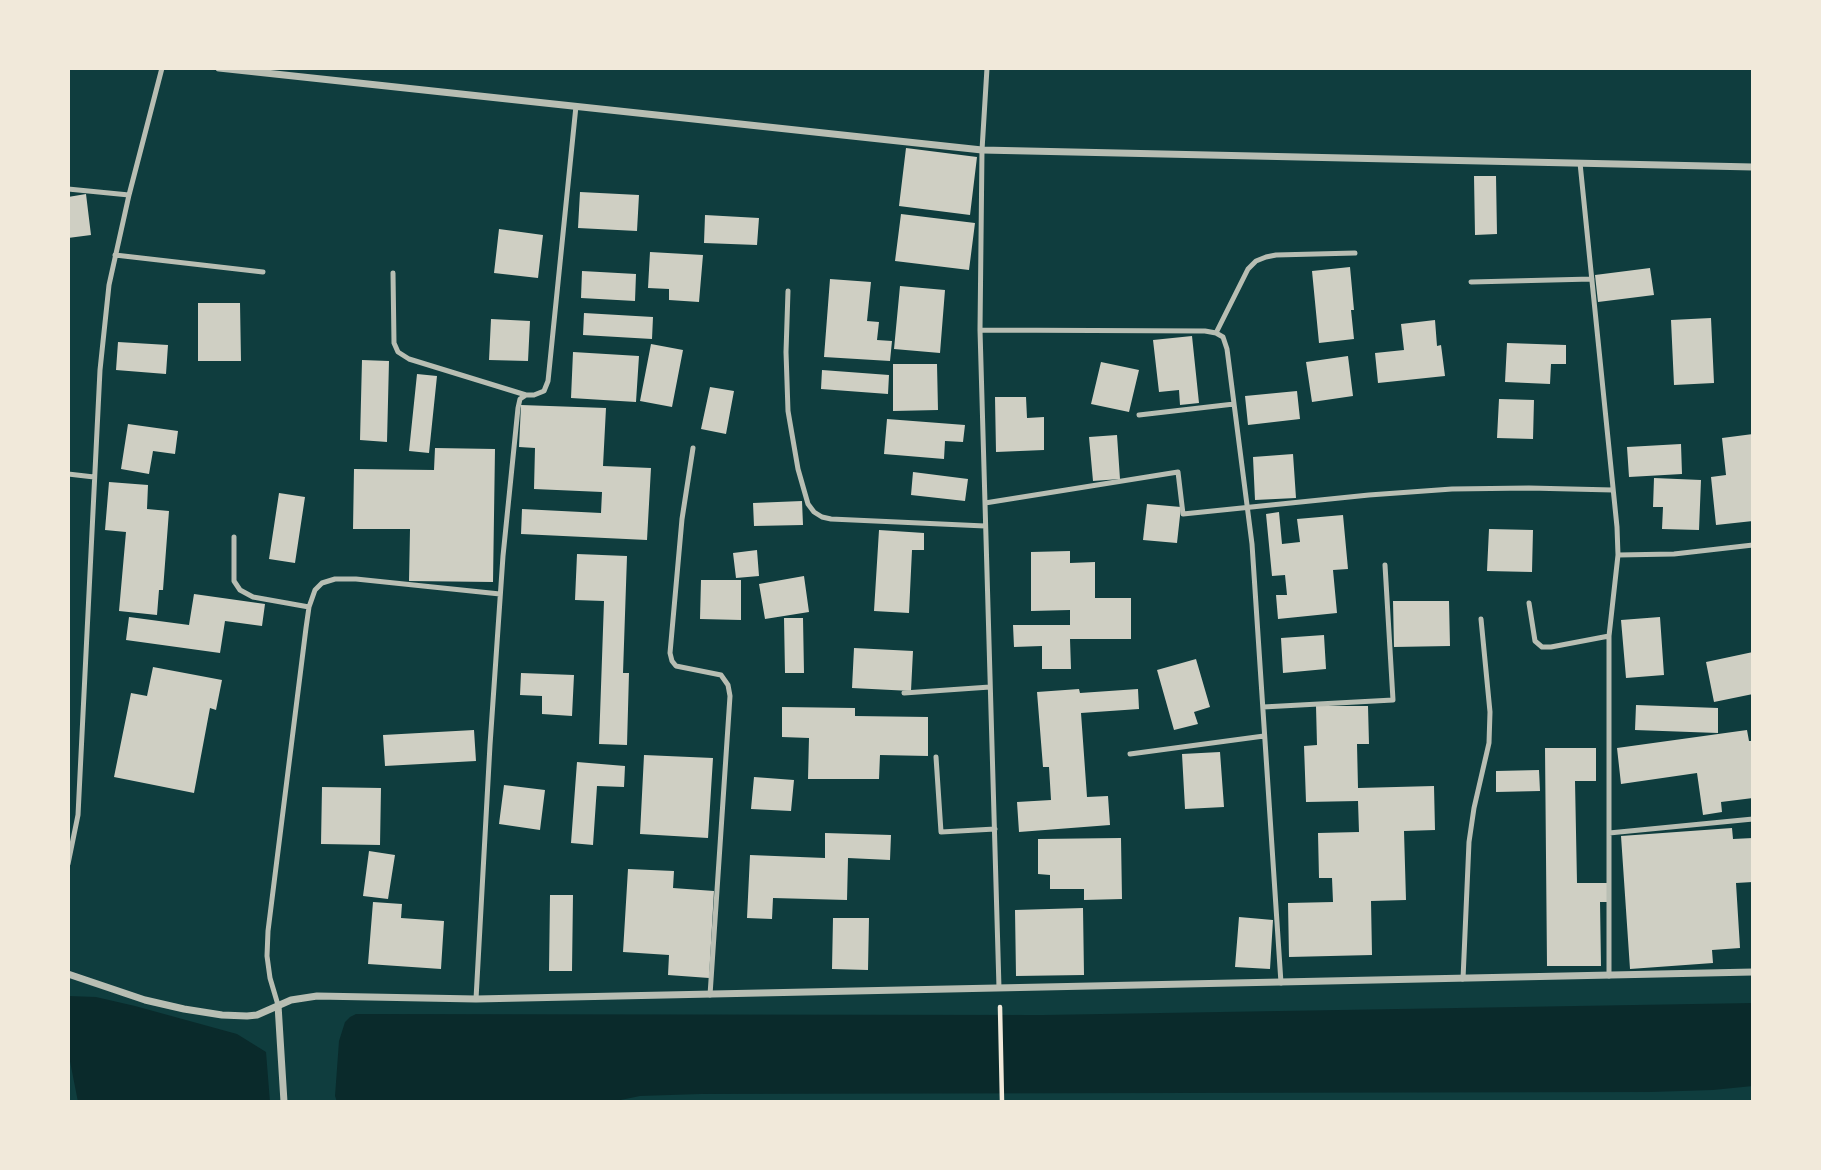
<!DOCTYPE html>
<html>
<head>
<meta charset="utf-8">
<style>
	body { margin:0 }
	#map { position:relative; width:1821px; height:1170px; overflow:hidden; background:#0f3d3e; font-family:"Noto Sans",sans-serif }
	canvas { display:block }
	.frame { position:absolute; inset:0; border:70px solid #f1e9da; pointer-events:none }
</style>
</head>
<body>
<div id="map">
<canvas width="1821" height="1170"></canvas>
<div class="frame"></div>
</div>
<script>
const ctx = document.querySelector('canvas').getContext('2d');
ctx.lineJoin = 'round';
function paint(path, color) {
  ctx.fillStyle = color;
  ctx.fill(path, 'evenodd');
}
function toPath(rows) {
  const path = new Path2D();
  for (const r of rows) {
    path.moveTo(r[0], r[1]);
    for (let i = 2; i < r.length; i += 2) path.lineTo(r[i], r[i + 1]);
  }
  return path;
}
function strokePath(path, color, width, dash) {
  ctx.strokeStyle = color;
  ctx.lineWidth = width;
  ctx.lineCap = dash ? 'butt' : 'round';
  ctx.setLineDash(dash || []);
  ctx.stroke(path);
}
const water = toPath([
	[68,996,96,997,135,1006,237,1034,266,1052,270,1102,78,1102,68,1051],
	[1753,1003,1753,1086,1713,1090,1651,1092,701,1094,640,1096,611,1102,337,1102,335,1096,339,1041,345,1022,350,1017,356,1014,1043,1015]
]);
const building = toPath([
	[906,148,977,157,970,215,899,206],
	[1474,176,1496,176,1497,234,1475,235],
	[580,192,639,195,637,231,578,228],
	[86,194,91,235,68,238,68,197],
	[901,214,975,223,969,270,895,261],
	[705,215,759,218,757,245,704,243],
	[499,229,543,235,538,278,494,273],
	[650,252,703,255,699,302,669,300,669,289,648,288],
	[1350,267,1354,310,1351,310,1354,339,1319,343,1312,271],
	[1650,268,1654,295,1598,302,1595,275],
	[582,271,636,274,635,301,581,298],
	[830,279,871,282,867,321,879,322,877,340,892,341,890,361,824,357],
	[900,286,945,290,940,353,894,349],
	[198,303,240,303,241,361,198,361],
	[584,313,653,317,652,339,583,335],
	[1711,318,1714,383,1674,385,1671,320],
	[491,319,530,321,528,361,489,360],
	[1435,320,1437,346,1441,345,1445,376,1378,383,1375,353,1404,350,1401,324],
	[1192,336,1199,403,1180,405,1179,390,1159,392,1153,340],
	[118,342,168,345,166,374,116,370],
	[1507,343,1566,345,1566,364,1551,364,1550,384,1505,382],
	[651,344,683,350,672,407,640,401],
	[573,352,639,356,636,402,571,398],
	[1348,356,1353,396,1312,402,1306,362],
	[362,360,389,361,387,442,360,440],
	[1101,362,1139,370,1129,412,1091,404],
	[893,364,937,364,938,410,893,411],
	[822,370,889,375,888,394,821,389],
	[417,374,437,376,429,453,409,451],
	[710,387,734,391,726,434,701,429],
	[1297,391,1300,419,1248,425,1245,396],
	[995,397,1026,397,1027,418,1044,417,1044,450,996,452],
	[1499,399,1534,400,1533,439,1497,438],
	[521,405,606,408,603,466,651,468,647,540,521,534,522,509,601,513,602,492,534,489,535,448,519,447],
	[887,419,965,425,963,442,945,441,944,459,884,454],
	[128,424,178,431,175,454,153,451,149,474,121,469],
	[1753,434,1753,521,1716,525,1711,477,1726,475,1722,438],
	[1117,435,1120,479,1093,481,1089,437],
	[1681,444,1682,474,1629,477,1627,447],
	[435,448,495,449,493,582,409,581,410,529,353,529,354,469,434,470],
	[1293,454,1296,498,1255,500,1253,457],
	[913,472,968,479,965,501,911,495],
	[1654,478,1701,480,1699,530,1662,529,1663,507,1653,507],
	[109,482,148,485,147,509,169,511,163,590,159,590,157,615,119,611,126,532,105,530],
	[279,493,305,497,295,563,269,559],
	[802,501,803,525,754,526,753,503],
	[1147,504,1181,507,1177,543,1143,540],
	[1279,512,1282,544,1300,542,1297,519,1343,515,1348,569,1333,570,1337,613,1278,619,1276,595,1287,595,1285,575,1272,576,1266,514],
	[1489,529,1533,530,1532,572,1487,571],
	[879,530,924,533,924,550,912,550,909,613,874,611],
	[757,550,759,576,736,578,733,553],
	[1070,551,1070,563,1095,562,1095,598,1131,598,1131,639,1070,639,1071,669,1042,669,1042,646,1014,647,1013,625,1070,625,1070,610,1031,611,1031,552],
	[577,554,627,556,623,673,629,673,627,745,599,744,604,601,575,600],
	[804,576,809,612,765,619,759,584],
	[701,580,741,580,741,620,700,619],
	[194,594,265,604,262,626,225,621,220,653,126,640,129,617,189,625],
	[1393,601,1449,601,1450,646,1394,647],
	[1660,617,1664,675,1626,678,1621,620],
	[784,618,803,618,804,673,785,673],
	[1324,635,1326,669,1283,673,1281,638],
	[854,648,913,651,911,691,852,688],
	[1753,652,1753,694,1714,702,1706,662],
	[1196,659,1210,707,1194,712,1198,724,1174,730,1157,670],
	[153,667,222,680,216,710,210,708,194,793,114,777,131,693,147,696],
	[521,673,574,675,572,716,542,714,542,696,520,695],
	[1079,689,1080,693,1138,689,1139,709,1081,713,1087,797,1108,796,1110,825,1019,832,1017,802,1051,800,1049,767,1043,767,1037,692],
	[1636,705,1718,708,1718,733,1635,730],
	[1316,706,1368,706,1369,744,1357,744,1358,788,1434,786,1435,830,1404,831,1406,900,1371,901,1372,955,1289,957,1288,903,1333,902,1332,878,1319,878,1318,833,1359,832,1358,801,1306,802,1304,746,1317,745],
	[782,707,855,708,855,716,928,717,928,756,880,755,879,779,808,779,809,738,782,737],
	[474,730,476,761,385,766,383,735],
	[1747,730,1749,741,1753,741,1753,798,1721,802,1722,812,1703,815,1697,773,1621,784,1617,748],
	[1545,748,1596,748,1596,781,1575,781,1577,883,1607,883,1608,902,1600,902,1601,966,1547,966],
	[1220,752,1224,807,1185,809,1182,754],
	[644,755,713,758,708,838,640,834],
	[577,762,625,766,624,787,597,786,593,845,571,843],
	[1539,770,1540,791,1496,792,1496,771],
	[754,777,794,780,791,811,751,809],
	[504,785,545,790,540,830,499,824],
	[322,787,381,788,380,845,321,844],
	[1732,828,1733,839,1753,838,1753,882,1736,883,1740,948,1712,950,1713,963,1630,969,1621,836],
	[825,833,891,835,890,860,848,858,847,900,773,898,772,919,747,918,750,855,825,858],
	[1121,838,1122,899,1084,900,1084,889,1050,889,1050,875,1038,874,1038,839],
	[369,851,395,855,388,899,363,896],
	[628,869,674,871,673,888,714,891,709,978,668,975,669,955,623,952],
	[550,895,573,895,572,971,549,971],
	[373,902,402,904,401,918,444,921,441,969,368,964],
	[1083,908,1084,975,1016,976,1015,910],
	[1239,917,1273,920,1270,969,1235,967],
	[833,918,869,918,868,970,832,969]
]);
const path = toPath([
	[1000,1007,1002,1102]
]);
const service = toPath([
	[987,68,982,150,980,330,999,988],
	[1580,163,1617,527,1618,555,1609,636,1609,976],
	[68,189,129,195],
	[115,255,263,272],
	[393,273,394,343,398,352,409,359,526,395],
	[1471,282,1592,279],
	[788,291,786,352,788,411,798,469,808,504,814,512,822,517,831,519,985,526],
	[980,330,1205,331,1216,333,1248,269,1256,261,1266,257,1276,255,1355,253],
	[1216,333,1223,337,1227,349,1252,544,1281,983],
	[1139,415,1234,404],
	[693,448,682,519,670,653,672,661,676,666,721,675,728,685,730,696,710,995],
	[68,474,94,477],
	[985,503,1178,472,1183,514,1369,495,1452,489,1529,488,1613,490],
	[234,537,234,581,240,590,253,597,309,607],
	[1618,555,1674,554,1753,545],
	[1529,603,1535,641,1542,647,1551,647,1609,636],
	[904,693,990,687],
	[1263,707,1393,700,1385,565],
	[1130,754,1264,736],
	[936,757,941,832,995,829],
	[1609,833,1753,819],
	[68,864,78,815,100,370,109,285,129,195,162,68],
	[1463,979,1469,842,1474,808,1489,743,1490,712,1481,619],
	[476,999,490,745,503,556,518,408,520,399,526,395,534,395,544,391,548,381,576,106],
	[278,1005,270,978,267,956,268,931,306,628,309,607,315,590,322,583,335,579,356,579,500,594]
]);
const minor = toPath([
	[219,68,982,150,1753,167],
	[68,974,145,1000,184,1009,222,1015,247,1016,257,1015,291,1000,317,996,476,999,1753,972],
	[278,1005,284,1102]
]);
paint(water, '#0a2a2b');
paint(building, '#cfcfc3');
strokePath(path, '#f1e9da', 4.5);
strokePath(service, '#b8beb3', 5);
strokePath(minor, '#b8beb3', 7);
</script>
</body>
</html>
